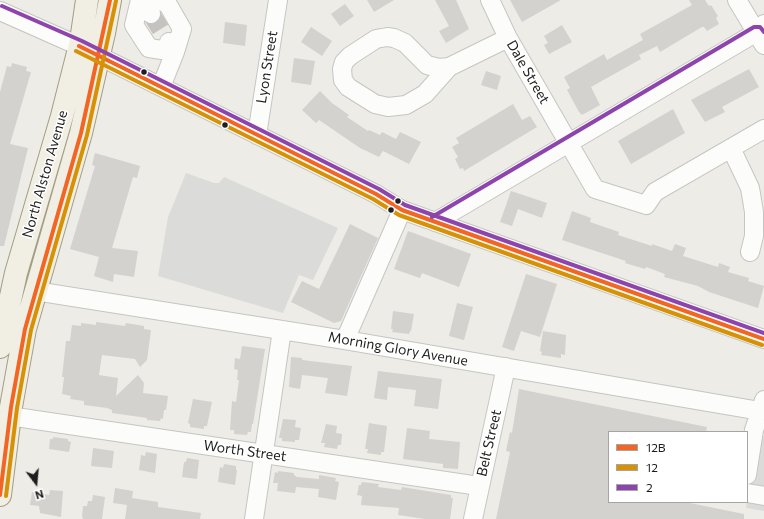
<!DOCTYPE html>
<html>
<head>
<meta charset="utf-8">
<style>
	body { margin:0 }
	#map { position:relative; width:764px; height:519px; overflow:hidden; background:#edece7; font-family:Commissioner,sans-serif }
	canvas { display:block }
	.legend { position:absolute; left:608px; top:431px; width:140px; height:72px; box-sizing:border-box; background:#fff; border:1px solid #a5a5a5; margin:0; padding:5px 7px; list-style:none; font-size:12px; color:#1e1e1e }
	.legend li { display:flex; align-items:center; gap:8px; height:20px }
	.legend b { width:20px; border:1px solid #a5a5a5 }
	.north { position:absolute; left:16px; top:463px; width:40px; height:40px; -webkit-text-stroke:3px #fff; paint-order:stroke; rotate:164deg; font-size:11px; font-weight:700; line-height:16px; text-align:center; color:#1e1e1e }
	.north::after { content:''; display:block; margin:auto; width:14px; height:18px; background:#1e1e1e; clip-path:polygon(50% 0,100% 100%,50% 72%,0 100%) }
</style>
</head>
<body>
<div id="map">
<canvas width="764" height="519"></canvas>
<ul class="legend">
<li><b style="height:5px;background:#f26522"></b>12B</li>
<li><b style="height:5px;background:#d69204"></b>12</li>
<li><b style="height:5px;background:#8e44ad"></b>2</li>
</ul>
<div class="north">N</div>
</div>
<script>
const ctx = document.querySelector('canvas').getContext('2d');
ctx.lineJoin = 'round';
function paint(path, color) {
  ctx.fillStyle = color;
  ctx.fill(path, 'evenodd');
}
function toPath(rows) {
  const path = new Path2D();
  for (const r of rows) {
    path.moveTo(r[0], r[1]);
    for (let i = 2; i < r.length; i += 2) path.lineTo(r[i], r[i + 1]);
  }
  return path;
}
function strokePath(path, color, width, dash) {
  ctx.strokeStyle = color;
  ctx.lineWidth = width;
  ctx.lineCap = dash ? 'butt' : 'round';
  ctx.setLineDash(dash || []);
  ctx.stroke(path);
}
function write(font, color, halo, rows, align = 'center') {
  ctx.font = font + ' Commissioner,sans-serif';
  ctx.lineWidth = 3;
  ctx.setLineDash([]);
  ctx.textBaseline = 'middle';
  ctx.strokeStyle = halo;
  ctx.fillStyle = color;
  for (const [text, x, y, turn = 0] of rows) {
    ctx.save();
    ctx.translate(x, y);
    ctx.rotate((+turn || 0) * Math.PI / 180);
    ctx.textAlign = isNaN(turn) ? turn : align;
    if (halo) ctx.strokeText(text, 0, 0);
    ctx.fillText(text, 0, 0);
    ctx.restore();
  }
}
const parking = toPath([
	[186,173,214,183,219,183,224,177,338,228,313,280,299,275,283,313,158,276,168,217],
	[759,435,764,436,764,511,746,508]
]);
const building = toPath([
	[367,0,394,0,374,12],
	[435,0,456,0,469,29,446,43,439,31,449,26],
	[510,0,561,0,522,22],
	[689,0,705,0,709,6,711,5,718,16,716,18,719,24,707,31,704,27,702,27,660,52,657,46,639,55,641,59,591,87,600,105,582,115,579,112,567,90,570,88,564,77,604,54,607,60,643,40,640,34,692,5],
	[345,4,354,16,340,26,331,14],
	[225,22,247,25,245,46,223,43],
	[562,25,572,42,549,54,544,45,548,43,544,36],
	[311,27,332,41,322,56,301,42],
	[294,58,315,61,311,85,291,82],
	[12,63,27,67,26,71,31,72,10,144,28,148,4,246,0,246,0,92,7,66,11,67],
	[749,69,759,87,722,107,725,112,705,122,691,100],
	[486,71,501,76,497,90,481,85],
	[320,91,332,103,349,115,347,117,368,131,369,130,380,135,382,132,396,139,400,132,421,142,409,164,383,151,379,157,360,148,319,120,316,123,302,110],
	[513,104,522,120,530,116,537,127,464,171,463,168,460,169,455,159,458,157,452,147,459,143,456,138],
	[673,109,685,133,631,164,618,141],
	[95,153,140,166,137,178,133,177,112,248,138,251,134,277,114,274,113,282,94,276,99,257,70,249,95,166,92,165],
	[511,191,547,203,542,218,518,209,512,226,500,222],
	[572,211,591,218,590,222,619,232,618,235,652,246,652,244,672,251,675,244,686,248,683,256,718,267,719,263,730,267,728,272,749,278,748,281,764,286,758,308,709,292,698,286,664,277,665,274,646,267,645,269,625,263,626,261,562,240],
	[350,224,378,238,341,321,334,323,291,302,302,281,319,289],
	[408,231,471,254,459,287,422,273,420,278,394,269],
	[526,274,557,284,540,337,521,331,514,351,502,347],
	[457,303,473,307,464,340,449,336],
	[393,311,414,314,411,331,410,331,409,334,392,332,393,329,391,329],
	[96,322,125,326,126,323,144,326,144,329,151,330,147,360,140,367,135,359,102,355,99,375,118,378,116,396,138,375,144,383,143,393,168,396,166,410,164,410,163,419,161,418,160,421,147,420,147,418,112,413,112,410,107,408,84,405,84,401,70,399,71,396,62,394,64,377,62,377,66,341,70,341,72,325,81,326,81,323,96,325],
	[543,331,566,335,565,355,561,354,561,358,541,355,542,352,540,351],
	[242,346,265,349,253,424,252,424,251,432,248,432,247,435,234,434,234,430,230,430,232,401,236,402,239,380,237,380,238,370,234,369,235,358,240,359],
	[291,357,302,358,302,360,352,366,347,396,325,393,328,378,302,375,300,389,289,387],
	[378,371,442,379,438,409,414,406,416,390,388,387,387,400,374,398],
	[519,389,707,427,706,432,609,432,609,502,685,502,744,514,744,519,496,519,510,452,506,451,510,432,512,433],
	[193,399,212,402,207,426,204,426,204,429,190,427,190,424,188,423],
	[283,419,296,420,295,427,301,428,299,440,295,440,295,442,282,441,282,438,279,438],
	[369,423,387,426,384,452,381,452,381,455,367,453,368,449,365,449],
	[326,424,337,426,336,433,342,434,341,445,338,445,337,449,324,447,325,443,321,443],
	[407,428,430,431,429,439,460,442,458,469,443,468,443,464,403,459],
	[53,437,68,439,68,441,71,442,69,452,49,449,50,439,53,439],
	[93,448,114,451,112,468,91,466],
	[146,452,157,454,155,473,139,470,141,455,145,456],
	[187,458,199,460,197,479,182,477,184,462,186,462],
	[224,464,236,466,236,470,237,470,235,485,218,482,220,467,223,468],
	[278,471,294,473,294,475,297,477,319,479,319,475,336,478,335,481,339,482,336,500,318,497,319,489,296,487,295,493,277,491,278,483,273,483,275,472,278,473],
	[362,482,379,484,378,487,401,490,402,487,451,495,451,498,453,498,450,519,425,519,398,515,399,508,361,505,362,496,357,495,359,485,361,485],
	[115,488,133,491,132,498,158,502,158,507,201,513,200,519,125,519,127,505,113,503],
	[50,490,63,491,61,517,40,513,39,506,30,505,32,492,49,495],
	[93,495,105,497,102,519,83,519,82,516,83,506,87,506,88,501,92,501]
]);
const minorTunnel = toPath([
	[151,14,166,38]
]);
const minor = toPath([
	[140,0,134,25,149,48,175,52,182,29,167,3,154,0],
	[143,0,151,14],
	[490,0,508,38,595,189,646,205,655,192,764,129],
	[737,0,764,45],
	[0,11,79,46,376,194,402,210,764,339],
	[387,37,394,38,405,43,427,65,439,68,449,67,425,94,406,105,388,107,375,104,348,87,343,80,342,69,344,62,350,56,376,39,387,37],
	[449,67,508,38],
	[161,87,175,52,169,42],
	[257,135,278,0],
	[731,148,750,188,754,212,754,236,750,252],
	[435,222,757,32,764,24],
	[35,291,345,340,760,411],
	[345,340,402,210],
	[9,416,479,486],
	[747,475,754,430,764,400],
	[747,493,764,496],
	[254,519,282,330],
	[473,519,506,367]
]);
const major = toPath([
	[0,347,16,273,62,116,81,41,87,0],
	[0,495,11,407,25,329,81,133,104,33,110,0]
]);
const bus1 = toPath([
	[79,46,376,194,402,210,764,339],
	[0,495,11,407,25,329,81,133,110,0]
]);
const bus2 = toPath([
	[76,51,373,199,399,215,762,345],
	[6,496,17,408,31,330,87,135,116,1]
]);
const bus3 = toPath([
	[2,6,82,41,379,189,405,205,764,333],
	[432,217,754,27,760,27,764,32]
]);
const markers = [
	[144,72,3.5,"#1e1e1e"],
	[225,125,3.5,"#1e1e1e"],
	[398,201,3.5,"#1e1e1e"],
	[391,210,3.5,"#1e1e1e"]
];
const streetNames = [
	["Lyon Street",267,67,-81],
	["Dale Street",528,72,60],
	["North Alston Avenue",45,174,-74],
	["Morning Glory Avenue",398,349,10],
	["Belt Street",489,443,-77],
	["Worth Street",245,451,8]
];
paint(parking, '#dbdbd9');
paint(building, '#d3d2ce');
strokePath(minorTunnel, '#c4c3bf', 18, [18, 9]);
strokePath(minor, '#c5c5c3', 20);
strokePath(major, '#a39e83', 24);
strokePath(minor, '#fcfcfb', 18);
strokePath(major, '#f1eee4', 22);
strokePath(bus1, '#f26522', 4);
strokePath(bus2, '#d69204', 4);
strokePath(bus3, '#8e44ad', 4);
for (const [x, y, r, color] of markers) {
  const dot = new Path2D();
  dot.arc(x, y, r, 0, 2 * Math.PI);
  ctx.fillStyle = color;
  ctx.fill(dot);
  strokePath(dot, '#fff', 1.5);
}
write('14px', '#1e1e1e', '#fff', streetNames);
</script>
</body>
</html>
